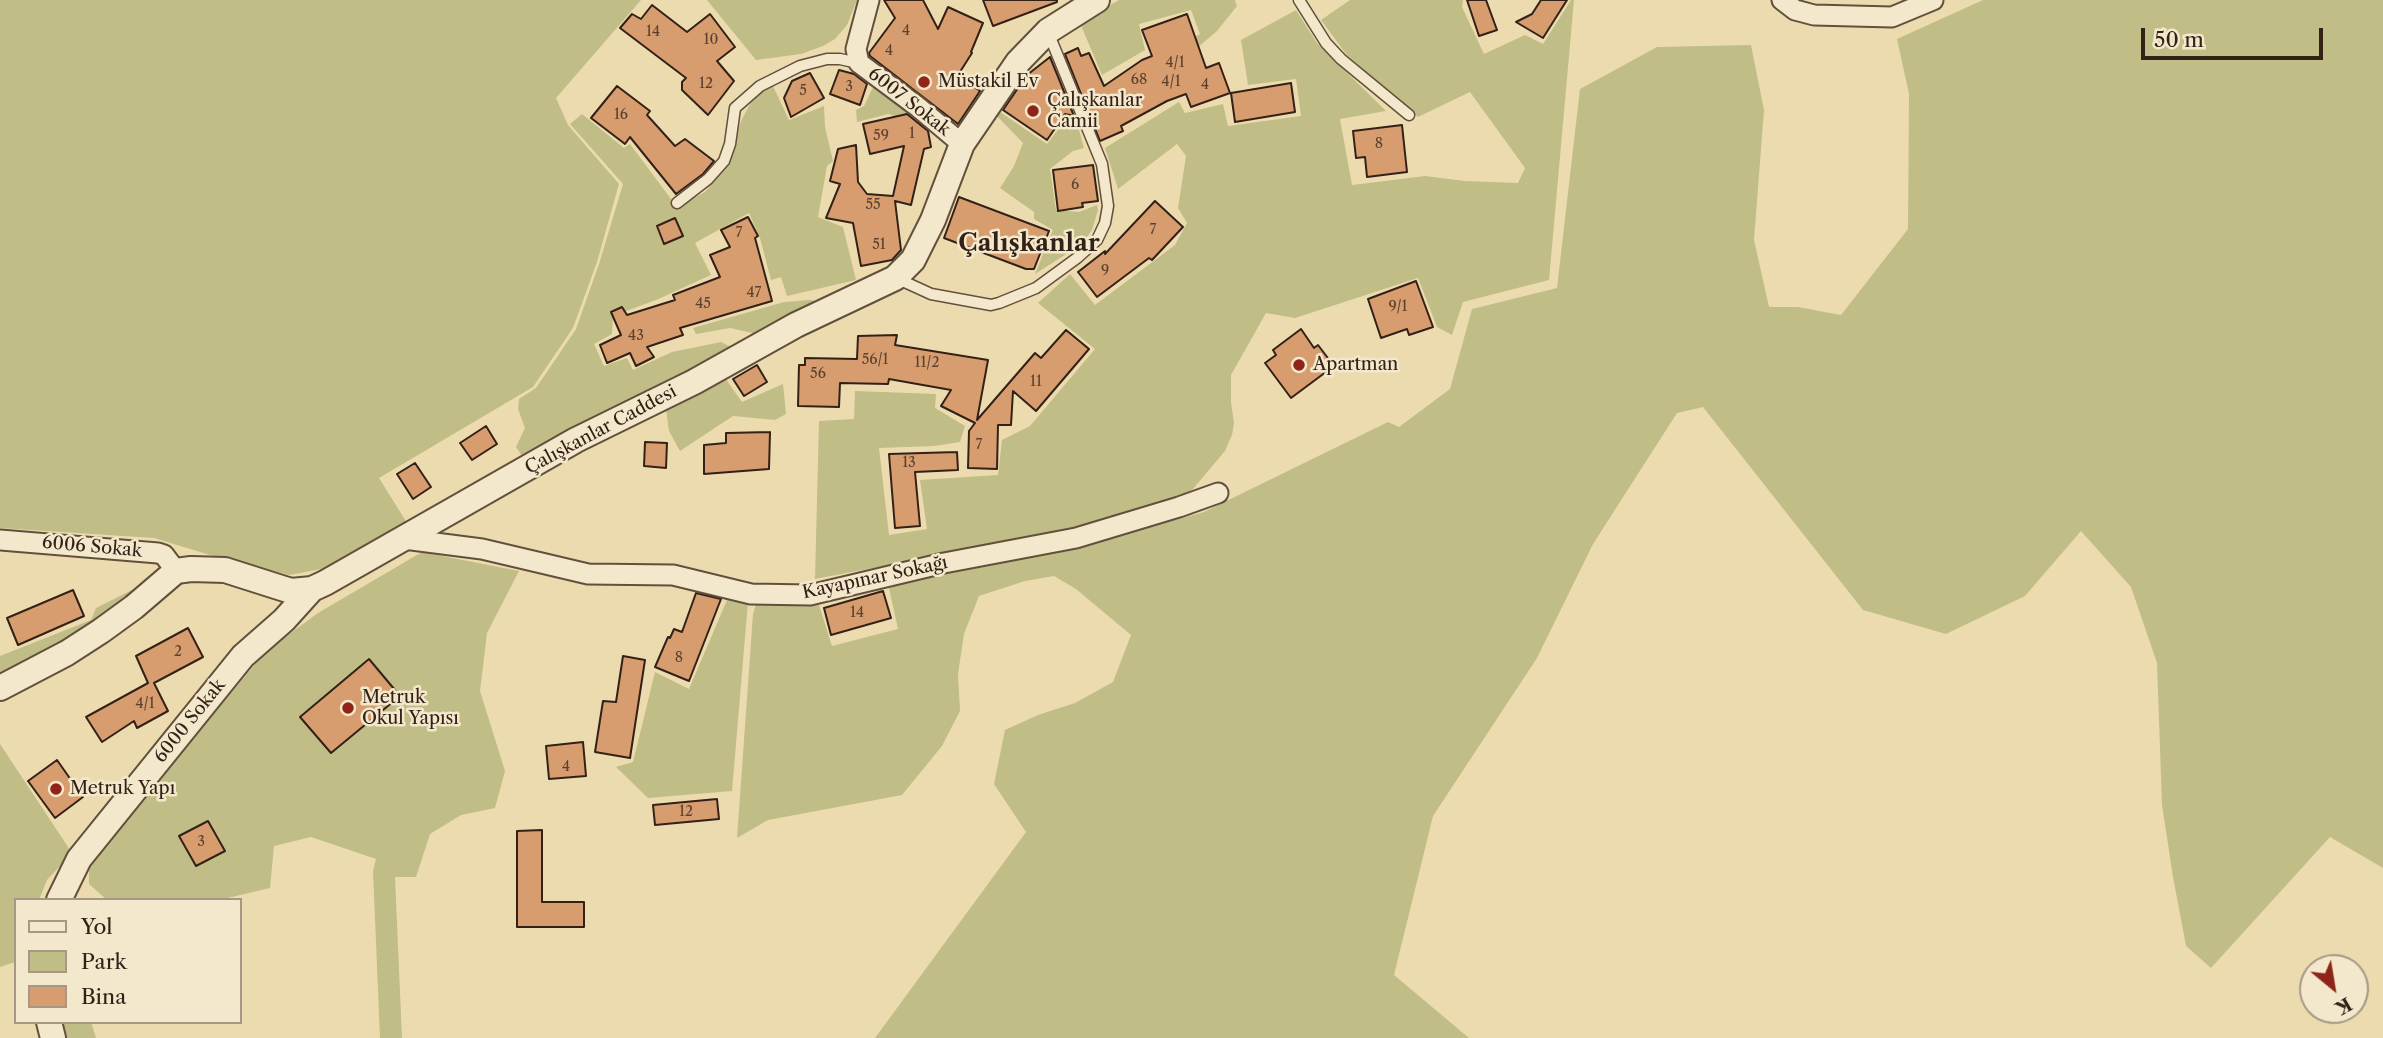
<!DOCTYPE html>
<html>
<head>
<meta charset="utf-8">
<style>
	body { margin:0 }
	#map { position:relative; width:2383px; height:1038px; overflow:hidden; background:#eddbb0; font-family:"Libre Caslon Text",serif }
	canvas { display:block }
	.legend { position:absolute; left:14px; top:898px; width:228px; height:126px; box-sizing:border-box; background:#f3e8cc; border:2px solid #a69884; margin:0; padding:9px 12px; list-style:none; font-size:21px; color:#332117 }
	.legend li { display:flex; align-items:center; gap:14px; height:35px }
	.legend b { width:35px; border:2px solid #a69884 }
	.north { position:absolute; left:2299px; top:954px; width:70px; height:70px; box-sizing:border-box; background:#f3e8cc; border:2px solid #a69884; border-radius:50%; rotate:150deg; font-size:19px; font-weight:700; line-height:28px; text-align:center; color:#332117 }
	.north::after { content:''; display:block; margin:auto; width:24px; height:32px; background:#8f2418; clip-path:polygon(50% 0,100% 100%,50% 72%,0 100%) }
	.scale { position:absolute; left:2141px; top:28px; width:182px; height:32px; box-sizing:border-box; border:4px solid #332117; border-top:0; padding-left:9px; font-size:21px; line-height:24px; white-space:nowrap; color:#332117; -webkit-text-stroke:5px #f3e8cc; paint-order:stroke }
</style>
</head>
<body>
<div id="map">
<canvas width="2383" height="1038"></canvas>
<ul class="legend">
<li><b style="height:9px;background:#f3e8cc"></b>Yol</li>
<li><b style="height:19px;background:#c0bd86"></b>Park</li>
<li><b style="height:19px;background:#d79d6f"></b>Bina</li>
</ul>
<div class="north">K</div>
<div class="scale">50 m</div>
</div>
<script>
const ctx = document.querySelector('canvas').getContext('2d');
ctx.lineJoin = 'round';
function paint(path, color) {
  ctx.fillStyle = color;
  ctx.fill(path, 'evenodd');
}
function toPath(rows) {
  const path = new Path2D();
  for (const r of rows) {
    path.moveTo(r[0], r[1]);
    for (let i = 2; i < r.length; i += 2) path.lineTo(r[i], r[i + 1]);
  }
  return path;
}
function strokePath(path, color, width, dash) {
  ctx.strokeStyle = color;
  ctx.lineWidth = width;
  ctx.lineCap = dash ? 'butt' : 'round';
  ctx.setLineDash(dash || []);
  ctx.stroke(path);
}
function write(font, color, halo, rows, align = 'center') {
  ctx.font = font + ' "Libre Caslon Text",serif';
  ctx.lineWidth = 5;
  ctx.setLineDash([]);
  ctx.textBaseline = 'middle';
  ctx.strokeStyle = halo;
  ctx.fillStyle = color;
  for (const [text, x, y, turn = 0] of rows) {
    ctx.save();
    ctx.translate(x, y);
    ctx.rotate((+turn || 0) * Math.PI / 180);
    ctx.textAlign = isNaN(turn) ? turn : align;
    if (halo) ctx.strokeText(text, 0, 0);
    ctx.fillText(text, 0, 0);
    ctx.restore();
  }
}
const green = toPath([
	[0,0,641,0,556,98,568,125,619,184,597,262,573,328,533,387,379,478,407,523,332,567,289,575,210,555,154,538,0,528],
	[707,0,857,0,847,25,835,39,823,46,801,54,756,60],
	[1119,0,1235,0,1237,6,1217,31,1183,60,1178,46,1200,34,1191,10,1139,24,1145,50,1102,75,1080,23],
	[1350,0,1463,0,1462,7,1484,54,1525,35,1543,44,1571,0,1574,0,1549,280,1463,302,1452,335,1437,327,1418,278,1295,318,1266,313,1231,375,1231,402,1234,423,1232,435,1225,451,1192,490,1174,501,1073,530,815,579,819,421,854,419,855,391,936,394,935,408,965,426,960,442,934,446,879,448,889,535,927,529,920,480,998,475,1002,440,1030,426,1095,349,1038,303,1070,274,1095,305,1175,245,1187,223,1178,208,1186,156,1177,144,1118,189,1105,148,1179,102,1185,113,1223,104,1228,126,1301,116,1296,79,1248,85,1241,40,1296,10,1317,43,1386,111,1340,119,1352,185,1425,176,1465,181,1518,183,1525,168,1470,92,1418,117,1347,55,1321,20],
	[1983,0,2383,0,2383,868,2330,837,2211,968,2186,946,2173,877,2162,805,2157,663,2131,587,2081,531,2025,596,1946,634,1863,610,1703,407,1677,413,1593,544,1537,658,1433,816,1394,975,1469,1038,875,1038,1026,832,994,784,1005,730,1038,715,1075,703,1113,682,1131,635,1076,589,1054,576,1025,581,979,596,964,634,958,674,960,711,942,746,902,795,768,820,737,838,753,614,758,598,818,602,832,646,898,629,889,588,947,569,1079,547,1204,512,1388,422,1399,427,1450,389,1472,309,1557,288,1580,89,1657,47,1751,45,1764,110,1754,240,1769,307,1798,307,1841,315,1908,229,1909,94,1897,39],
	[875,83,916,114,900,118,888,114,857,122,856,110,864,106],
	[773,86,789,120,824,106,825,127,833,161,827,166,818,217,843,227,856,280,787,296,781,277,771,280,760,238,749,213,695,243,711,275,656,300,613,316,612,334,594,344,604,366,627,358,633,370,672,352,721,342,729,346,731,351,667,380,522,456,516,447,525,428,518,409,519,399,536,388,576,329,599,264,623,184,570,124,582,114,624,148,630,144,677,207,705,192,727,165,741,121,750,104,761,92],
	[997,110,1047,144,1067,118,1076,119,1084,148,1073,151,1050,169,1056,210,1079,212,1097,205,1098,210,1092,230,1082,244,1035,274,1053,230,1034,219,1034,212,1000,188,1014,166,1023,143,995,114],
	[810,300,821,302,761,335,730,328,696,334,693,328,784,302],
	[725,378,742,402,783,384,786,414,775,420,733,416,680,451,669,431,666,409],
	[422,552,519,571,487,633,480,691,505,771,495,808,461,815,430,834,416,877,395,877,402,1038,380,1038,373,871,376,859,311,837,274,846,270,888,219,900,107,900,89,884,89,867,157,782,266,651,318,613],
	[150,581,57,649,0,677,0,656,91,620,96,608],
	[727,600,748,602,732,791,648,798,616,767,633,762,655,672,689,689],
	[0,744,72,853,47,880,39,900,16,900,16,959,15,962,0,967],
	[55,1022,91,1022,96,1038,61,1038]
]);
const building = toPath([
	[884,0,923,0,938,29,948,7,983,23,971,52,972,53,958,75,980,91,958,124,870,56,869,53,895,18,884,0],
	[983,0,1057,0,1057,2,993,26,983,0],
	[1467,0,1486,0,1497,30,1479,36,1467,0],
	[1541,0,1567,0,1543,38,1516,22,1532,14,1541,0],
	[652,5,687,32,710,14,735,47,717,61,734,81,708,115,682,90,682,82,686,78,620,28,632,14,641,19,652,5],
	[1187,14,1206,68,1219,63,1230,93,1191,107,1186,94,1167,101,1121,126,1123,131,1100,141,1065,54,1078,48,1081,56,1089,53,1104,86,1142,60,1152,56,1142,30,1187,14],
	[1050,57,1074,116,1065,114,1047,140,1003,110,1027,75,1050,57],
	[839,70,854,74,867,84,860,105,830,94,839,70],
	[810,73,824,98,791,117,784,98,792,81,810,73],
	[1291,83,1295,112,1235,122,1231,93,1291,83],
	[617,86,650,111,647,115,675,146,685,139,714,161,703,174,676,194,630,137,625,144,591,118,617,86],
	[907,114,928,131,931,147,924,149,911,205,895,201,901,250,892,260,861,266,853,223,826,218,840,184,830,181,838,149,856,145,858,182,867,194,893,196,904,146,870,154,863,124,907,114],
	[1402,125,1407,172,1367,177,1365,157,1356,158,1353,131,1402,125],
	[1093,165,1098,201,1082,203,1083,207,1058,211,1053,170,1093,165],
	[959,197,1049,231,1034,269,1026,269,944,238,959,197],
	[1155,201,1183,227,1152,260,1149,258,1097,297,1078,272,1105,251,1105,254,1155,201],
	[748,217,758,236,755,238,772,301,680,328,683,335,647,347,654,357,636,366,630,353,607,363,600,345,621,335,611,312,622,307,627,315,675,300,673,295,720,277,710,255,730,247,721,230,748,217],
	[675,218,683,236,664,244,657,226,675,218],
	[1416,281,1433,327,1409,335,1407,329,1381,338,1368,299,1416,281],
	[1301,329,1314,348,1318,345,1334,366,1291,398,1265,363,1276,355,1273,350,1301,329],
	[1066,330,1089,349,1036,411,1013,391,1011,425,998,425,997,469,968,468,969,431,975,423,941,406,951,390,889,379,888,384,840,383,839,407,798,406,799,365,805,365,805,358,857,359,858,336,897,335,895,345,988,360,977,420,1035,353,1041,358,1066,330],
	[757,365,767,382,744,396,733,379,757,365],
	[486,426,497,444,472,460,460,443,486,426],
	[770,432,769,469,704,474,704,445,726,443,726,433,770,432],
	[645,442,667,443,666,468,644,466,645,442],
	[957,452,958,470,915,472,920,526,895,528,889,454,957,452],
	[415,463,431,487,413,499,397,474,415,463],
	[73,590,84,616,18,645,7,618,73,590],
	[883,591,891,618,831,635,824,608,883,591],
	[696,593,721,599,689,681,655,667,668,637,670,638,674,629,682,632,696,593],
	[188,628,203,657,154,683,168,711,137,728,134,721,102,742,86,717,148,683,136,656,188,628],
	[623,656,645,660,630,758,595,752,603,701,616,702,623,656],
	[369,659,400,696,331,753,300,717,369,659],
	[583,742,586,776,549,779,546,746,583,742],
	[57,760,83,797,55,818,28,781,57,760],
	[717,799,719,819,655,825,653,805,717,799],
	[208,821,225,851,196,866,179,836,208,821],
	[542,830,542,902,584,902,584,927,517,927,517,831,542,830]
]);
const service = toPath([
	[1299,0,1326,43,1341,59,1409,115],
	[677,203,708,179,724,161,730,144,735,108,760,86,800,66,827,59,840,59,858,63],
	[896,278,931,294,991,305,999,303,1036,288,1077,258,1097,240,1105,223,1108,206,1102,164,1048,32]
]);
const minor = toPath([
	[869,0,856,49,859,63,918,107,962,144],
	[1782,0,1795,10,1814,15,1892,17,1933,0],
	[404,539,482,549,588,574,673,575,751,594,810,595,944,563,1076,538,1179,507,1218,493],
	[0,540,158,553,164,555,176,571]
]);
const tertiary = toPath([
	[0,688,67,653,101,631,134,607,176,571,191,569,225,570,291,591,312,589,325,583,576,440,694,382,796,325,895,278,913,260,933,220,962,144,1018,62,1048,31,1097,0],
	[59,900,79,859,243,656,284,620,312,589],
	[49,1022,53,1038]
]);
const markers = [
	[924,82,7,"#8f2418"],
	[1033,111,7,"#8f2418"],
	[1299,365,7,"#8f2418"],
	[348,708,7,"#8f2418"],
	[56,789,7,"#8f2418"]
];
const numberNames = [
	["4",906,31],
	["14",653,32],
	["10",711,40],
	["4",889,51],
	["4/1",1175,63],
	["68",1139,80],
	["4/1",1171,82],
	["12",706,84],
	["4",1205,85],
	["3",849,87],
	["5",803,91],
	["16",621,115],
	["1",912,134],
	["59",881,136],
	["8",1379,144],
	["6",1075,185],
	["55",873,205],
	["7",1153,230],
	["7",739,233],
	["51",879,245],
	["9",1105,271],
	["47",754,293],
	["45",703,304],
	["9/1",1398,307],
	["43",636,336],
	["56/1",875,360],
	["11/2",927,363],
	["56",818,374],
	["11",1036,382],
	["7",979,445],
	["13",909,463],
	["14",857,613],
	["2",178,652],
	["8",679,658],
	["4/1",145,704],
	["4",566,767],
	["12",686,812],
	["3",201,842]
];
const poiNames = [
	["Müstakil Ev",938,82],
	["Çalışkanlar",1047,101],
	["Camii",1047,122],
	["Apartman",1313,365],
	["Metruk",362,698],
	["Okul Yapısı",362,719],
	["Metruk Yapı",70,789]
];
const streetNames = [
	["6007 Sokak",909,102,38],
	["Çalışkanlar Caddesi",601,430,-28],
	["6006 Sokak",92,547,5],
	["Kayapınar Sokağı",875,578,-12],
	["6000 Sokak",190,721,-51]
];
const districtNames = [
	["Çalışkanlar",1029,244]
];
paint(green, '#c0bd86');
paint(building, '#d79d6f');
strokePath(building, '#332117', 2);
strokePath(service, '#62503d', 13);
strokePath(minor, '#62503d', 23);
strokePath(tertiary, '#62503d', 28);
strokePath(service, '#f3e8cc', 10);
strokePath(minor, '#f3e8cc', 19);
strokePath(tertiary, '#f3e8cc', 24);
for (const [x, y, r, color] of markers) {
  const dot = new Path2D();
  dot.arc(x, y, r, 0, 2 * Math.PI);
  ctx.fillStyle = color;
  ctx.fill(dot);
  strokePath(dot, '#f3e8cc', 2.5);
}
write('14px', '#5c402d', null, numberNames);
write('18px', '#332117', '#f3e8cc', poiNames, 'left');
write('18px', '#332117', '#f3e8cc', streetNames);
write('bold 24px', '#332117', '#f3e8cc', districtNames);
</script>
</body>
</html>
